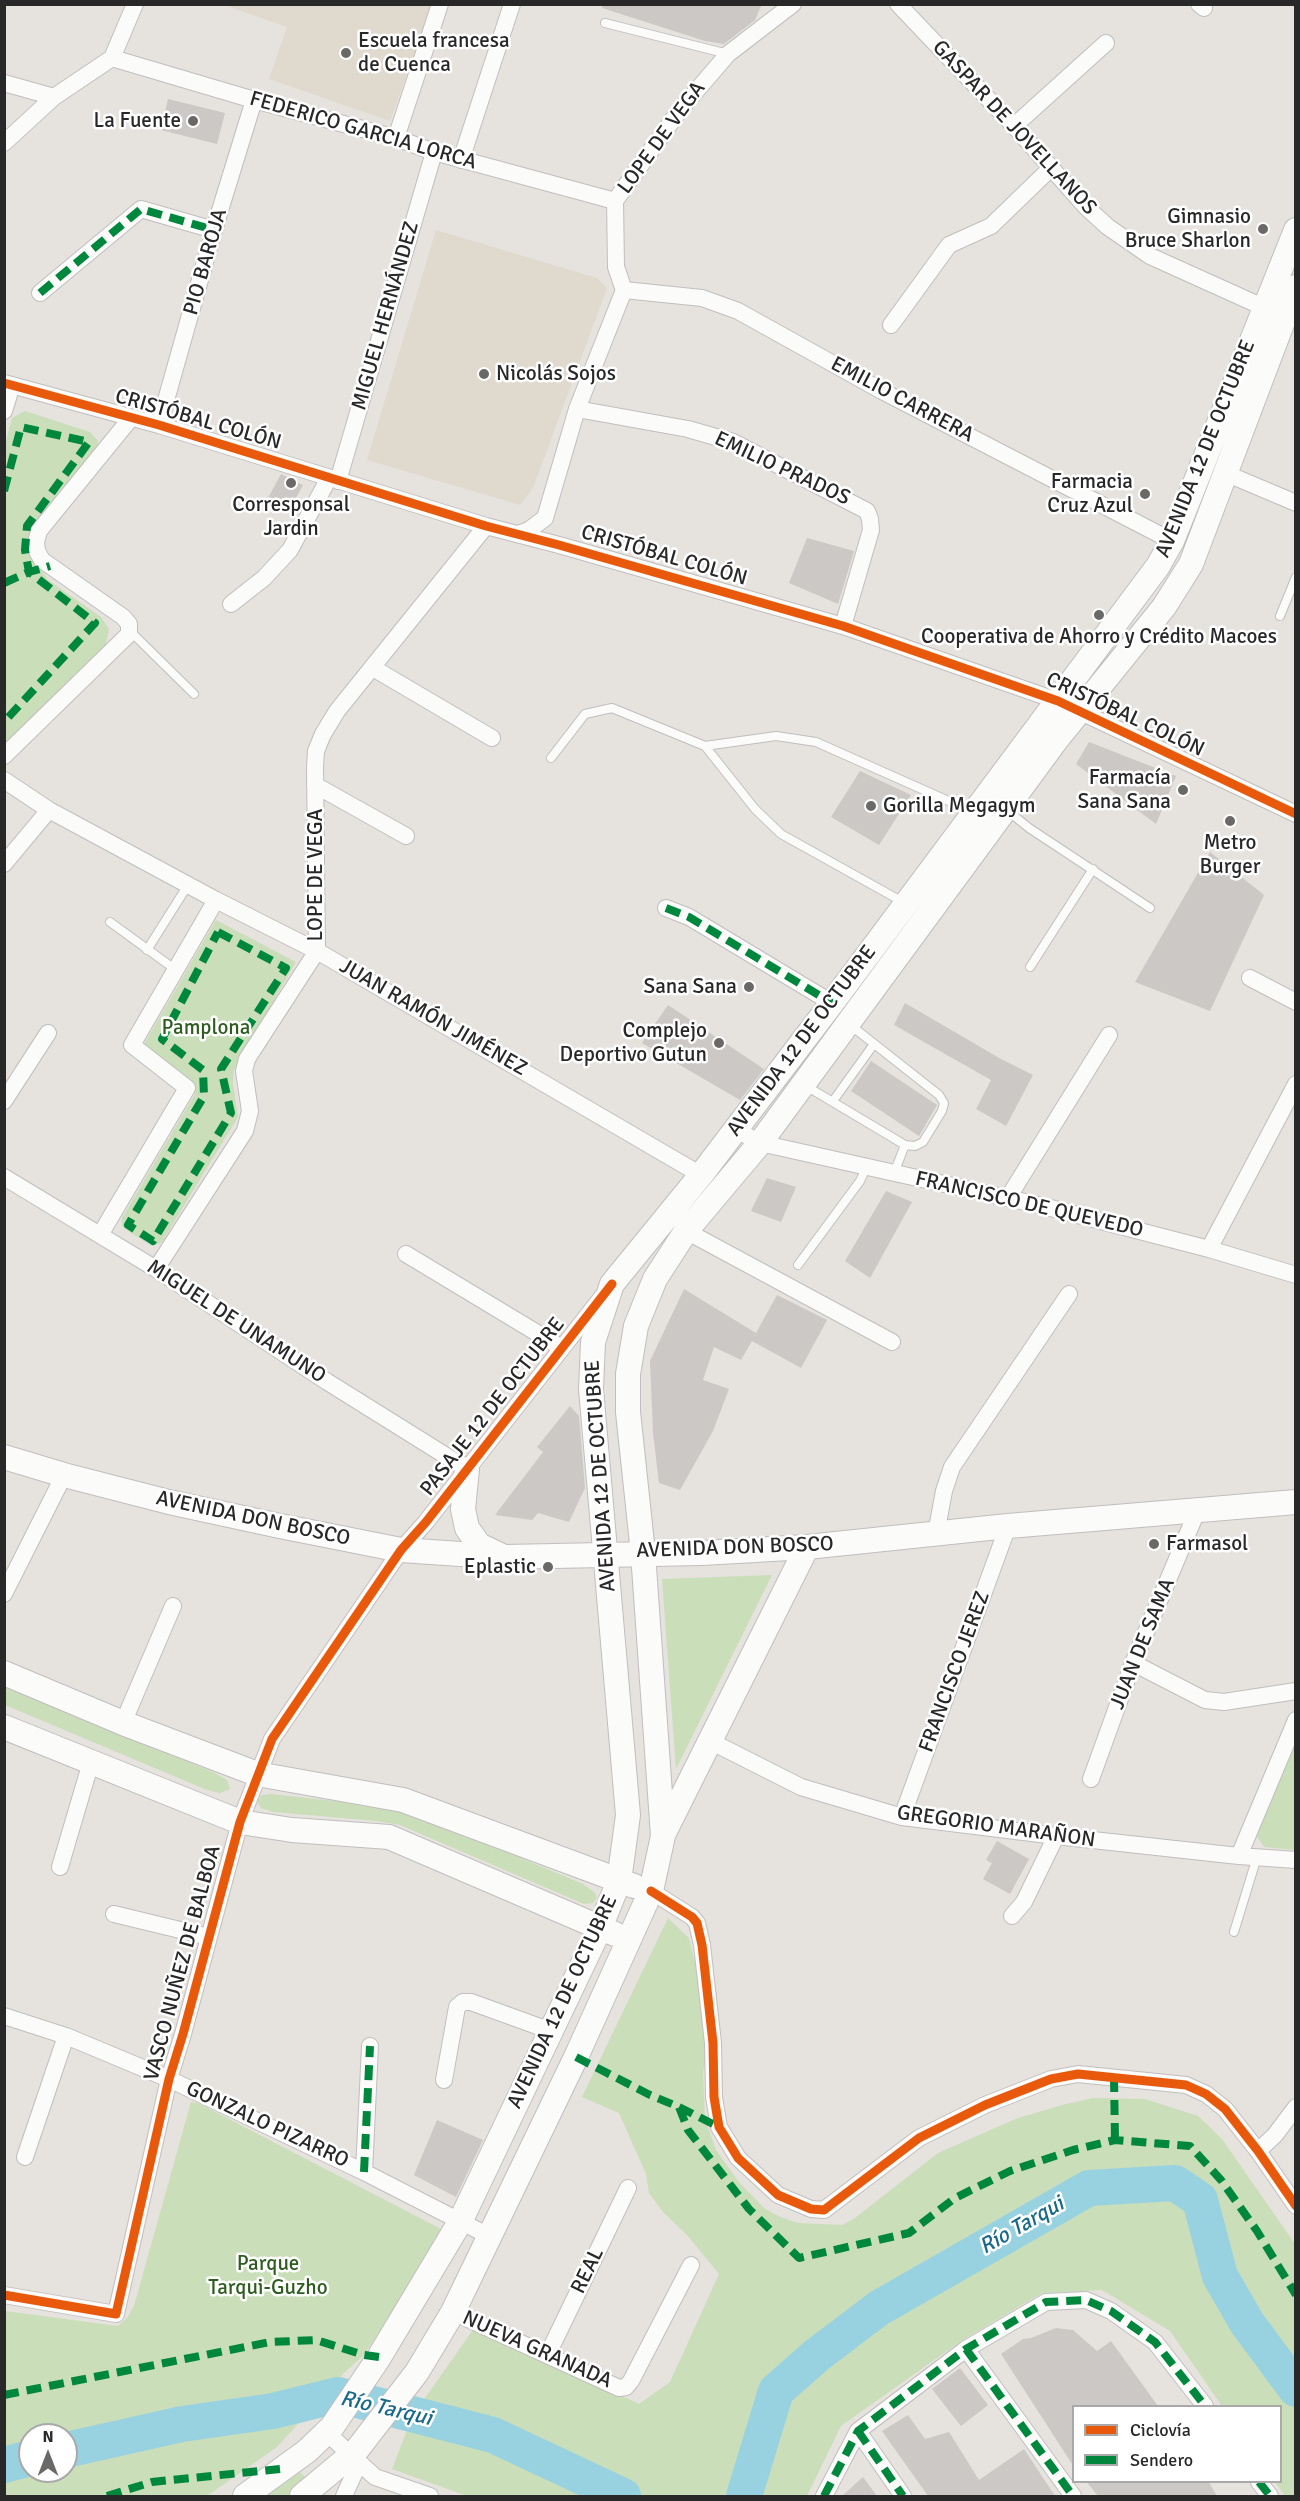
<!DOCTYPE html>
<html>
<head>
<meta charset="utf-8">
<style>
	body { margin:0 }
	#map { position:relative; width:1300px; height:2501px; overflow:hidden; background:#e6e2de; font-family:Signika,sans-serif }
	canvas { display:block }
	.frame { position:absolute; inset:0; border:6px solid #282828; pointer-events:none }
	.legend { position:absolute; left:1072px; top:2405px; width:210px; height:78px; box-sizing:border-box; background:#fff; border:2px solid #a9a9a9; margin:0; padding:8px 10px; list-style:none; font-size:18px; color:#282828 }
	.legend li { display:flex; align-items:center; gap:12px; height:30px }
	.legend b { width:30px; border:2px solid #a9a9a9 }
	.north { position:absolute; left:18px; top:2423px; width:60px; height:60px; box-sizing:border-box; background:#fff; border:2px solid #a9a9a9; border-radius:50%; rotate:0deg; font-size:16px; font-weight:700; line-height:24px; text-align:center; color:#282828 }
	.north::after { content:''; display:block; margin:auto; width:21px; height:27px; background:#6a6968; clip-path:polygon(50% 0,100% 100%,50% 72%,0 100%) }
</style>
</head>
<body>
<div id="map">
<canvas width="1300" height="2501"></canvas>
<div class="frame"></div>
<ul class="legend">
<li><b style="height:8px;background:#e8590c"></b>Ciclovía</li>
<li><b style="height:8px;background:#00873e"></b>Sendero</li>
</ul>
<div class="north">N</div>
</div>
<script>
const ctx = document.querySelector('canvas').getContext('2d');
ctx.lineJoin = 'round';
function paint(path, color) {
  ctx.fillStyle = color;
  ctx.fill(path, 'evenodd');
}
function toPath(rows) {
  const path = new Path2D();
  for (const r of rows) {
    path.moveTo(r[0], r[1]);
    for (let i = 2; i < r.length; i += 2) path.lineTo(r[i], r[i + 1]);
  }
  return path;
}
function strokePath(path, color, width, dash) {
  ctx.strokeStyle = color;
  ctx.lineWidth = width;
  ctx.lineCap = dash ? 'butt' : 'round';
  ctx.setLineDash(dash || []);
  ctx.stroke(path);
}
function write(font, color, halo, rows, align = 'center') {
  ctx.font = font + ' Signika,sans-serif';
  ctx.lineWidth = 5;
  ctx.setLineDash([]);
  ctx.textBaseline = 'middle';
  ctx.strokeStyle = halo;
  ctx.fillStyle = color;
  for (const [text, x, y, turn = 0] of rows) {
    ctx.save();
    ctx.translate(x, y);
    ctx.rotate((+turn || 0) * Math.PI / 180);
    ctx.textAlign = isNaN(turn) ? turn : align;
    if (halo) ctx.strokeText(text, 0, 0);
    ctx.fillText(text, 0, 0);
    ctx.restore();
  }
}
const education = toPath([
	[224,5,432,5,390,121,269,79,287,27],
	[436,230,597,278,607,288,533,488,520,505,367,460]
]);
const green = toPath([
	[25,411,90,432,98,441,98,450,39,522,35,560,48,580,101,617,109,629,105,648,5,751,5,444,12,418],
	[216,920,296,962,234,1070,233,1083,238,1117,162,1242,152,1246,125,1229,122,1226,122,1218,195,1094,194,1086,146,1049,144,1044],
	[772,1575,676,1769,662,1579],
	[4,1687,213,1772,227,1780,230,1789,220,1793,207,1790,5,1705],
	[1295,1745,1295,1850,1264,1847,1255,1834],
	[271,1794,379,1806,428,1819,583,1884,594,1892,597,1897,593,1903,584,1904,400,1825,376,1821,273,1812,261,1808,257,1801,262,1795],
	[668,1918,689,1938,702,1991,707,2051,703,2072,705,2119,716,2150,738,2181,764,2208,778,2216,798,2223,842,2225,855,2218,938,2153,1018,2118,1062,2105,1093,2098,1145,2099,1198,2116,1222,2139,1295,2244,1295,2496,1285,2496,1275,2482,1280,2482,1280,2406,1222,2406,1170,2331,1102,2290,1042,2293,961,2341,841,2426,807,2496,467,2496,392,2469,413,2415,475,2327,639,2404,670,2382,719,2274,687,2235,663,2212,649,2193,646,2174,619,2113,582,2097],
	[191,2102,198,2103,445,2231,364,2355,346,2371,277,2447,207,2496,5,2496,5,2311,118,2326,127,2318,134,2306],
	[30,2435,66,2435,66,2471,30,2471],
	[300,2472,308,2480,290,2496,266,2496]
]);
const river = toPath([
	[66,2450,182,2424,273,2411,338,2395,493,2435,623,2496],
	[4,2465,30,2458],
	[744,2496,776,2391,817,2355,879,2308,1089,2188,1175,2183,1200,2200,1220,2276,1247,2323,1296,2389]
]);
const building = toPath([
	[603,4,762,4,755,20,724,44,705,41,602,8],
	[168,99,225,113,217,144,161,130],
	[281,474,303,485,290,509,268,498],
	[807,538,854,551,838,604,789,583],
	[1089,742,1176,776,1156,824,1076,764],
	[860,771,911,795,879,845,831,817],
	[1210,852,1264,895,1210,1011,1135,982],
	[905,1003,1001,1059,1033,1075,1006,1126,976,1109,991,1080,894,1025],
	[668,1005,764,1069,740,1100,642,1043],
	[871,1061,937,1105,919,1136,851,1091],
	[767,1178,796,1187,781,1222,751,1211],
	[886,1191,912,1202,870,1278,845,1261],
	[684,1289,756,1333,777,1295,827,1320,801,1368,752,1341,741,1360,714,1347,703,1380,729,1389,713,1431,680,1490,659,1483,653,1433,650,1361],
	[570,1406,579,1416,585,1488,569,1522,538,1513,532,1520,495,1515,543,1452,537,1447],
	[997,1841,1029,1859,1010,1894,983,1879,992,1863,986,1860],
	[437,2120,483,2140,456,2197,414,2175],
	[1056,2328,1073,2330,1097,2351,1111,2341,1158,2406,1074,2406,1074,2467,1001,2354,1023,2339,1031,2338],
	[960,2368,988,2405,961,2426,932,2389],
	[908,2415,925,2439,949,2432,979,2480,1024,2449,1055,2496,928,2496,882,2431],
	[863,2477,877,2496,842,2496],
	[1086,2481,1208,2481,1217,2496,1098,2496]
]);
const service = toPath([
	[605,23,728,54],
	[1280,616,1296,577],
	[130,631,194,694],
	[705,746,776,736,816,742,971,811],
	[551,758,585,714,612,708,705,746,755,809,781,834,903,902],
	[1008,811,1029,828,1150,908],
	[110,922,176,970],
	[147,950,188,885],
	[1030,967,1093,869],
	[806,1086,905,1145,915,1146,923,1142,942,1111,944,1103,939,1095,849,1024],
	[833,1101,874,1044],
	[894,1173,905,1145],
	[798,1265,860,1181,866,1168],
	[1234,1932,1257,1857]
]);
const minor = toPath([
	[898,4,1014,126,1086,207,1108,227,1150,256,1263,307],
	[1199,4,1204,8],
	[112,58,254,100,396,138,434,152,615,201],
	[4,83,54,97],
	[1014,126,1106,43],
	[396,138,440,4],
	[4,143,54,97,112,58,135,4],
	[461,160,512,4],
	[624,290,702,298,738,311,882,391,1172,541],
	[40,293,141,209,214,230],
	[891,325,949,245,991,226,1051,168],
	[4,383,159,425,486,526,559,545,843,626,1058,701,1296,814],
	[577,409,688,429,733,442,867,511,870,519,871,530,843,626],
	[4,411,12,385],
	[159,425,214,230,254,100],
	[1225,473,1296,503],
	[338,481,434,152],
	[518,534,529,530,545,518,577,409,624,290,616,267,615,201,679,111,728,54,793,4],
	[231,604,264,578,290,550,329,478],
	[373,668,492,738],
	[4,756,129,634,129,624,123,617,42,560,37,551,36,542,39,531,131,418],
	[4,780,49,810,216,900,317,951,701,1175],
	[315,785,406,836],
	[4,864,49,810],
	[666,908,689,917,832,1003],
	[1250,978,1296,1002],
	[4,1101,48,1033],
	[735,1129,760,1143,1043,1206,1209,1249,1296,1275],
	[4,1177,156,1269,326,1381,467,1469],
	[1008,1198,1109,1035],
	[686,1231,892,1342],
	[100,1235,187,1088,132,1045,216,900],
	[1209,1249,1296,1084],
	[406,1254,562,1348],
	[156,1269,245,1131,250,1111,244,1071,247,1059,317,951,315,767,316,751,323,734,337,711,486,526],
	[936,1534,944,1491,952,1467,1069,1294],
	[4,1594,64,1475],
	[1133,1663,1205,1700,1224,1702,1296,1691],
	[123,1723,173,1606],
	[710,1741,801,1787,902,1817,1056,1836,1239,1856,1296,1860],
	[1091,1779,1133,1663,1198,1509],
	[902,1817,1008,1526],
	[1239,1856,1296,1720],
	[60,1867,91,1762],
	[651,1891,692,1917,697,1923,702,1945,713,2043,714,2097,719,2127,738,2158,778,2195,811,2209,824,2210,919,2138,985,2105,1051,2079,1078,2074,1186,2085,1206,2094,1225,2109,1258,2151,1296,2206],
	[114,1914,209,1937],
	[1012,1916,1024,1902,1056,1836],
	[4,2016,66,2036,169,2079,364,2172,489,2236],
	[444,2080,457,2007,463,2002,471,2002,551,2031],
	[1258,2151,1275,2135,1296,2107],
	[25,2157,66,2036],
	[364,2172,370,2046],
	[4,2295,116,2314,169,2079,183,2034,240,1822,272,1739,401,1550,426,1522,602,1297],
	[453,2312,619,2388,626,2387,631,2381,691,2265],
	[966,2349,1073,2496],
	[548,2354,628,2188],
	[858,2431,903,2496],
	[326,2432,375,2477,430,2496],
	[1259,2482,1270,2496],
	[344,2496,359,2463],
	[824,2496,858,2431,966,2349,1046,2302,1086,2300,1111,2311,1155,2342,1205,2406]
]);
const secondary = toPath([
	[4,1457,64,1475,169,1502,280,1526,401,1550,505,1557,702,1553,807,1547,1008,1526,1296,1502],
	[467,1469,463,1509,467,1528,479,1545,500,1555],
	[4,1673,123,1723,257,1774,403,1800,634,1886],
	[4,1727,240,1822,292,1830,389,1837,615,1934],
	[663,1835,807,1547],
	[245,2496,307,2451,332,2427,378,2359,460,2222,600,1928,619,1881,628,1815,591,1389,593,1342,612,1284,701,1175,832,1003,1158,566,1172,541,1296,230],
	[302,2496,356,2451,417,2372,453,2312,576,2057,651,1891,663,1836,643,1553,628,1412,628,1374,636,1326,655,1279,686,1231,760,1143,1057,739,1164,607,1191,564,1296,287]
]);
const quiet = toPath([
	[40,293,141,209,214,230],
	[4,491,21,427,89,442,27,526,25,550,29,572,95,623,4,722],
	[4,583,29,572,50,566],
	[666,908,689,917,832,1003],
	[218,932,286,968,221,1069,231,1113,153,1241,128,1225,204,1096,203,1070,162,1039,218,932],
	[576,2057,650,2095,679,2107,688,2130,749,2209,799,2258,909,2233,955,2198,1010,2171,1073,2150,1115,2140,1190,2146,1221,2180,1257,2231,1296,2295],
	[1114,2077,1115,2140],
	[679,2107,719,2127],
	[364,2172,370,2046],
	[966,2349,1073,2496],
	[4,2395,270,2342,316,2340,364,2355,379,2357],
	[858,2431,903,2496],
	[1259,2482,1270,2496],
	[107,2496,152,2482,280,2469],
	[824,2496,858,2431,966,2349,1046,2302,1086,2300,1111,2311,1155,2342,1205,2406]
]);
const cycleway = toPath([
	[4,383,159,425,486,526,559,545,843,626,1058,701,1296,814],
	[651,1891,692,1917,697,1923,702,1945,713,2043,714,2097,719,2127,738,2158,778,2195,811,2209,824,2210,919,2138,985,2105,1051,2079,1078,2074,1186,2085,1206,2094,1225,2109,1258,2151,1296,2206],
	[4,2295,116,2314,169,2079,183,2034,240,1822,272,1739,401,1550,426,1522,612,1284]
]);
const markers = [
	[346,53,6,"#6a6968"],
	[193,121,6,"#6a6968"],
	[1263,229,6,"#6a6968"],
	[484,374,6,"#6a6968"],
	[291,483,6,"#6a6968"],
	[1145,494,6,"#6a6968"],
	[1099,615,6,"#6a6968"],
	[1183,790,6,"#6a6968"],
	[871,806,6,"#6a6968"],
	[1230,821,6,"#6a6968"],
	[749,987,6,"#6a6968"],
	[719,1043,6,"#6a6968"],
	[1154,1544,6,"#6a6968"],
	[548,1567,6,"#6a6968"]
];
const poiNames = [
	["Escuela francesa",358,41,"left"],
	["de Cuenca",358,65,"left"],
	["La Fuente",181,121],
	["Gimnasio",1251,217],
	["Bruce Sharlon",1251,241],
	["Nicolás Sojos",496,374,"left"],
	["Farmacia",1133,482],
	["Cruz Azul",1133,506],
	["Corresponsal",291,505,"center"],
	["Jardin",291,529,"center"],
	["Cooperativa de Ahorro y Crédito Macoes",1099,637,"center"],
	["Farmacía",1171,778],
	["Sana Sana",1171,802],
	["Gorilla Megagym",883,806,"left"],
	["Metro",1230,843,"center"],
	["Burger",1230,867,"center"],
	["Sana Sana",737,987],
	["Complejo",707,1031],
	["Deportivo Gutun",707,1055],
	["Farmasol",1166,1544,"left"],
	["Eplastic",536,1567]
];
const streetNames = [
	["GASPAR DE JOVELLANOS",1014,128,47],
	["FEDERICO GARCIA LORCA",363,131,16],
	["LOPE DE VEGA",662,138,-54],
	["PIO BAROJA",206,262,-74],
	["MIGUEL HERNÁNDEZ",386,316,-74],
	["EMILIO CARRERA",902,400,28],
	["CRISTÓBAL COLÓN",198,420,16],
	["AVENIDA 12 DE OCTUBRE",1206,449,-68],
	["EMILIO PRADOS",782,469,25],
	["CRISTÓBAL COLÓN",664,556,16],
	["CRISTÓBAL COLÓN",1125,715,25],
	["LOPE DE VEGA",316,875,-90],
	["JUAN RAMÓN JIMÉNEZ",433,1018,30],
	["AVENIDA 12 DE OCTUBRE",802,1041,-53],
	["FRANCISCO DE QUEVEDO",1029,1205,13],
	["MIGUEL DE UNAMUNO",236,1322,33],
	["PASAJE 12 DE OCTUBRE",493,1407,-52],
	["AVENIDA 12 DE OCTUBRE",601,1476,-94],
	["AVENIDA DON BOSCO",253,1519,12],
	["AVENIDA DON BOSCO",735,1548,-2],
	["JUAN DE SAMA",1143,1644,-68],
	["FRANCISCO JEREZ",955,1672,-70],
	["GREGORIO MARAÑON",996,1827,8],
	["VASCO NUÑEZ DE BALBOA",183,1963,-75],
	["AVENIDA 12 DE OCTUBRE",563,2002,-65],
	["GONZALO PIZARRO",267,2125,25],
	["REAL",588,2271,-64],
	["NUEVA GRANADA",537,2350,24]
];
const parkNames = [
	["Pamplona",206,1028],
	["Parque",268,2264],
	["Tarqui-Guzho",268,2288]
];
const waterNames = [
	["Río Tarqui",1022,2226,-30],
	["Río Tarqui",386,2409,13]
];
paint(education, '#e0d9cd');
paint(green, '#cadeb9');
strokePath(river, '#98d2e1', 36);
paint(building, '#cbc8c5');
strokePath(service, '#c0bebf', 10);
strokePath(minor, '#c0bebf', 18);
strokePath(secondary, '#c0bebf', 26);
strokePath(service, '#fbfbfa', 8);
strokePath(minor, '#fbfbfa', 16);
strokePath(secondary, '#fbfbfa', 24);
strokePath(quiet, '#00873e', 8, [15, 8]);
strokePath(cycleway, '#e8590c', 9);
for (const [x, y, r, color] of markers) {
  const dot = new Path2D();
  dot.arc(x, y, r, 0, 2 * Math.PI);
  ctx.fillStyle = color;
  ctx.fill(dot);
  strokePath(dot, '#fff', 2);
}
write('21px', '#282828', '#fff', poiNames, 'right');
write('21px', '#282828', '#fff', streetNames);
write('21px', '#2f5d20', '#fff', parkNames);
write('italic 22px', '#19698a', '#fff', waterNames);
</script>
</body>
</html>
